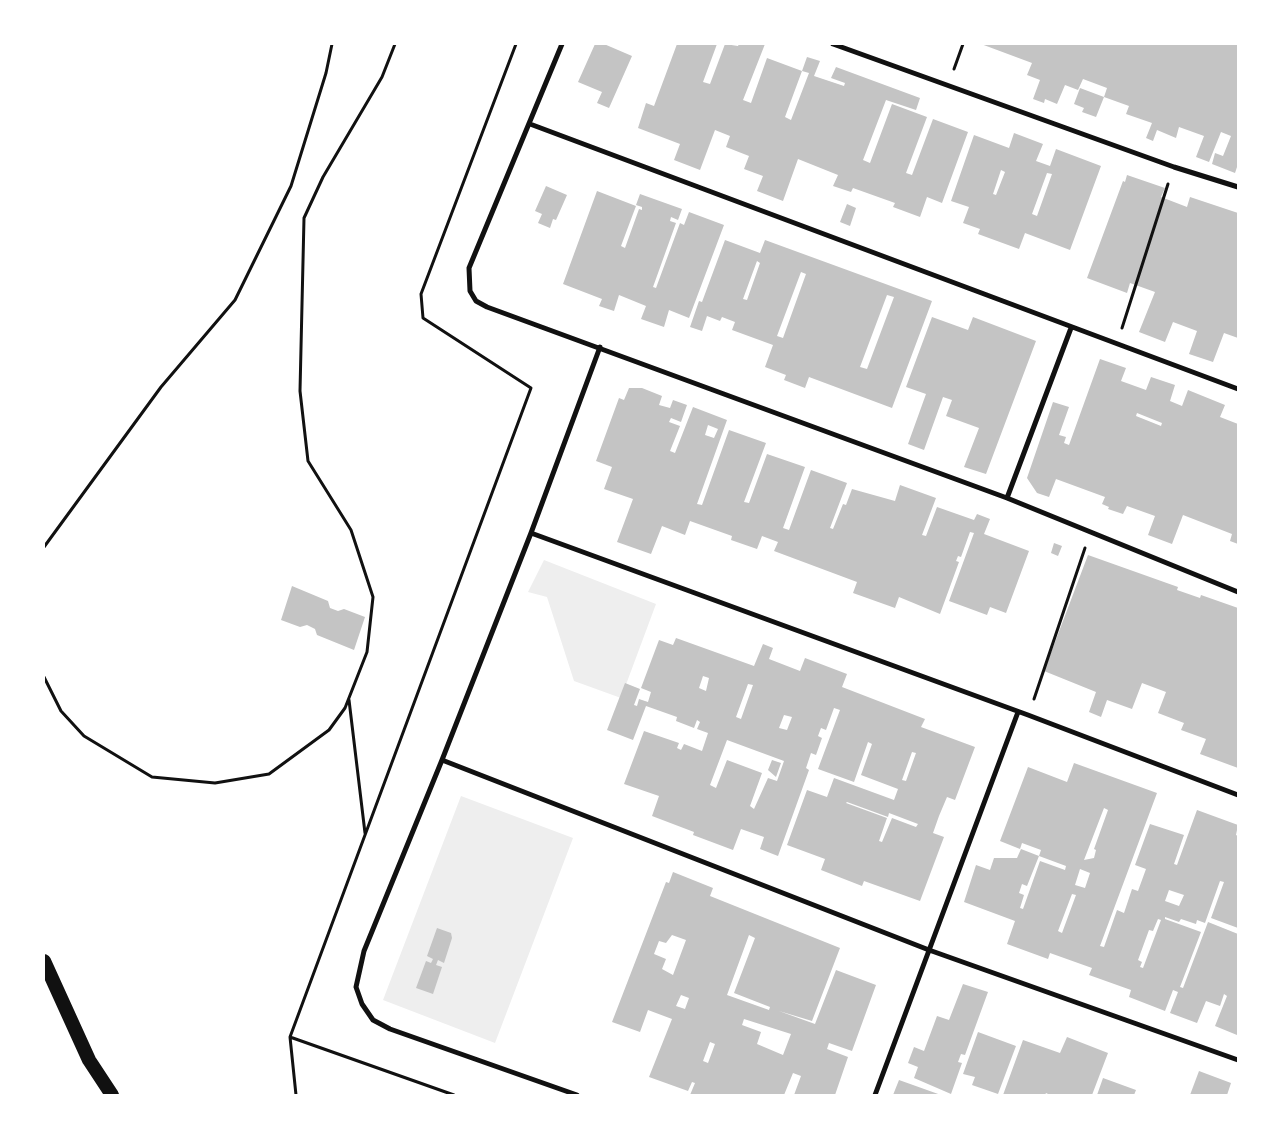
<!DOCTYPE html>
<html>
<head>
<meta charset="utf-8">
<style>
	body { margin:0 }
	#map { position:relative; width:1282px; height:1139px; overflow:hidden; background:#fff; font-family:"Zilla Slab",serif }
	canvas { display:block }
	.frame { position:absolute; inset:0; border:45px solid #fff; pointer-events:none }
</style>
</head>
<body>
<div id="map">
<canvas width="1282" height="1139"></canvas>
<div class="frame"></div>
</div>
<script>
const ctx = document.querySelector('canvas').getContext('2d');
ctx.lineJoin = 'round';
function paint(path, color) {
  ctx.fillStyle = color;
  ctx.fill(path, 'evenodd');
}
function toPath(rows) {
  const path = new Path2D();
  for (const r of rows) {
    path.moveTo(r[0], r[1]);
    for (let i = 2; i < r.length; i += 2) path.lineTo(r[i], r[i + 1]);
  }
  return path;
}
function strokePath(path, color, width, dash) {
  ctx.strokeStyle = color;
  ctx.lineWidth = width;
  ctx.lineCap = dash ? 'butt' : 'round';
  ctx.setLineDash(dash || []);
  ctx.stroke(path);
}
const green = toPath([
	[544,560,656,604,621,698,574,681,547,597,528,592],
	[461,796,573,838,495,1043,383,1000]
]);
const building = toPath([
	[595,44,604,44,632,56,609,108,597,103,602,92,578,82],
	[677,44,717,44,703,82,710,84,725,44,738,46,739,44,765,44,743,100,751,103,767,58,802,71,785,117,791,120,809,73,802,71,807,57,820,61,814,76,844,86,845,83,831,78,836,67,920,98,916,110,886,100,863,160,870,163,892,104,927,117,906,173,912,175,933,119,968,132,942,203,927,197,920,217,893,207,895,203,853,188,851,192,833,186,838,175,798,159,783,201,757,191,763,176,744,169,749,156,726,147,730,136,715,130,700,170,674,160,680,144,638,128,646,103,654,106],
	[981,44,1238,44,1238,164,1235,173,1212,164,1215,153,1223,156,1231,136,1221,132,1209,162,1196,157,1204,136,1179,127,1176,138,1157,130,1153,141,1146,138,1152,123,1126,114,1129,106,1104,97,1107,88,1083,79,1078,90,1065,85,1057,104,1045,99,1044,103,1033,99,1040,80,1027,75,1032,63],
	[1080,88,1104,97,1096,117,1082,112,1084,108,1074,104],
	[1014,133,1043,144,1036,161,1050,166,1056,149,1101,166,1070,250,1025,233,1019,249,978,234,980,229,963,223,969,207,951,201,974,135,1009,148],
	[1001,170,1005,172,996,195,993,194],
	[1047,173,1052,174,1037,216,1032,214],
	[1127,175,1165,188,1161,197,1187,207,1190,197,1238,213,1238,338,1224,333,1213,362,1189,354,1197,331,1173,322,1165,342,1139,332,1155,292,1130,283,1127,293,1087,278,1123,181,1125,182],
	[546,186,567,195,556,220,553,219,550,228,538,223,542,214,535,211],
	[597,191,636,206,621,246,625,248,639,209,642,210,642,207,636,205,640,194,682,209,678,220,671,217,670,221,676,223,653,287,656,288,680,223,684,225,689,212,724,225,689,318,669,310,664,327,641,319,646,306,619,295,614,311,599,306,602,299,563,284],
	[847,204,856,208,850,226,840,222],
	[725,240,760,253,765,240,932,301,892,408,809,377,805,388,784,380,786,375,765,367,773,345,732,330,735,322,722,317,720,321,707,316,702,331,690,327,699,301,702,302],
	[757,261,760,263,747,300,743,299],
	[801,272,806,274,783,338,777,336],
	[887,295,894,297,867,369,860,367],
	[932,317,968,330,973,317,1036,341,986,474,964,467,979,428,946,416,952,400,943,397,924,450,908,444,926,394,906,387],
	[1100,359,1126,368,1121,381,1146,390,1151,377,1175,385,1170,401,1182,406,1188,390,1225,405,1220,417,1238,424,1238,544,1230,541,1232,534,1183,515,1172,544,1148,535,1155,516,1127,506,1123,514,1108,509,1109,507,1102,504,1105,497,1056,479,1049,497,1037,493,1027,478,1053,402,1069,407,1059,435,1066,437,1064,443,1069,445],
	[1137,413,1162,423,1161,426,1136,416],
	[629,388,642,388,662,396,659,405,670,408,673,400,687,405,681,422,671,418,669,422,680,426,670,451,675,453,693,407,727,420,697,504,702,505,729,430,766,443,744,502,749,503,767,454,805,467,783,528,789,530,811,470,847,483,830,528,833,529,843,504,846,505,852,489,895,501,900,485,936,498,922,535,926,536,937,507,974,520,977,514,990,519,984,534,1029,551,1006,613,990,607,987,615,949,601,974,533,970,532,961,557,958,556,956,561,959,562,940,614,899,597,895,608,853,593,857,582,774,551,778,542,762,536,757,549,731,540,732,536,690,521,685,535,662,526,651,554,617,542,633,499,604,489,612,467,596,461,619,398,624,400],
	[708,425,718,429,714,438,705,435],
	[1054,543,1062,546,1058,556,1051,553],
	[1088,555,1178,587,1177,590,1200,598,1201,595,1238,608,1238,768,1200,754,1206,739,1181,730,1184,723,1158,713,1166,692,1142,683,1132,709,1107,700,1101,717,1089,712,1096,692,1044,671],
	[292,586,328,601,330,608,338,611,344,609,365,617,354,650,317,635,315,629,307,625,300,627,281,620],
	[676,638,754,666,763,644,773,648,769,659,800,671,805,658,847,674,842,687,925,719,921,727,975,747,955,800,947,797,939,816,933,833,944,837,920,901,864,881,862,886,821,870,825,859,787,845,807,790,827,797,834,778,894,800,898,789,861,775,872,744,868,742,854,782,818,769,840,710,834,708,826,730,821,728,818,736,822,738,816,755,811,753,806,768,809,770,778,856,760,849,764,837,741,829,733,850,693,835,694,832,652,816,659,796,624,784,644,731,679,743,677,748,681,750,684,744,702,751,708,733,697,729,700,722,697,720,694,728,676,721,677,717,646,706,633,740,607,730,625,683,640,689,634,705,637,706,639,699,648,702,651,692,641,688,659,640,673,645],
	[703,676,709,678,706,691,699,688],
	[748,684,753,685,741,719,736,717],
	[784,715,792,717,787,730,779,728],
	[727,740,784,761,777,781,768,778,754,809,750,806,762,773,727,760,716,788,710,785],
	[912,752,916,753,906,781,902,780],
	[847,802,888,817,889,813,918,824,916,827,892,818,882,842,879,841,887,818,846,803],
	[772,760,781,763,776,777,768,770],
	[1074,763,1157,793,1100,946,1104,947,1117,910,1124,913,1132,889,1138,891,1146,869,1135,865,1150,824,1184,835,1174,864,1177,865,1197,810,1238,825,1236,835,1238,836,1238,928,1211,918,1224,882,1220,881,1205,923,1197,920,1196,924,1181,919,1179,922,1165,917,1165,919,1201,932,1180,987,1183,988,1208,922,1238,934,1237,1035,1215,1026,1227,996,1224,994,1220,1006,1206,1001,1197,1023,1170,1013,1178,992,1173,990,1165,1011,1129,997,1131,990,1089,975,1092,968,1050,953,1048,959,1007,944,1015,921,964,902,976,865,990,870,994,858,1017,858,1021,849,1039,856,1041,850,1022,843,1020,849,1000,841,1028,767,1067,782],
	[1104,808,1108,810,1094,849,1096,850,1094,858,1084,860],
	[1039,856,1066,866,1065,870,1040,861,1023,909,1020,908,1024,895,1019,893,1022,884,1027,886],
	[1080,869,1090,873,1085,888,1075,885],
	[1169,890,1184,895,1179,906,1165,901],
	[1072,894,1076,895,1062,933,1058,931],
	[1158,919,1161,920,1143,968,1140,967,1142,962,1138,960,1149,930,1153,931],
	[673,872,713,888,710,896,840,948,812,1021,779,1011,815,1024,836,970,876,985,852,1051,829,1043,827,1049,848,1057,835,1095,794,1095,801,1076,793,1073,784,1095,690,1095,695,1083,692,1082,688,1091,649,1077,672,1019,648,1010,640,1032,612,1022,666,882,669,883],
	[672,935,686,940,673,975,662,969,666,959,654,954,659,941,666,943],
	[749,935,755,938,734,993,770,1007,769,1010,727,995],
	[681,995,689,998,685,1009,676,1006],
	[744,1019,791,1034,783,1055,757,1044,761,1032,742,1025],
	[710,1042,715,1044,708,1063,703,1061],
	[437,928,451,933,452,938,444,963,438,960,436,965,442,967,433,994,416,988,426,961,431,963,433,959,427,956],
	[963,984,988,992,965,1055,961,1054,958,1062,962,1063,951,1094,914,1078,918,1067,908,1063,914,1047,924,1051,937,1016,949,1020],
	[978,1032,1016,1046,998,1094,972,1085,975,1077,963,1074],
	[1067,1037,1108,1053,1092,1095,1050,1095,1046,1093,1045,1095,1003,1095,1023,1040,1060,1053],
	[1199,1071,1231,1083,1227,1095,1190,1095],
	[1103,1078,1136,1090,1134,1095,1097,1095],
	[899,1080,941,1095,893,1095]
]);
const path = toPath([
	[954,69,963,44],
	[1122,328,1168,184],
	[44,547,161,387,235,300,291,186,326,73,332,44],
	[44,677,61,711,84,736,152,777,215,783,269,774,329,730,345,708,367,652,373,597,351,530,308,461,300,391,304,218,323,177,382,77,395,44],
	[1034,699,1085,548],
	[349,700,365,833],
	[290,1037,454,1095],
	[296,1095,290,1037,531,388,423,318,421,294,516,44]
]);
const minor = toPath([
	[562,44,469,268,470,291,476,301,487,307,1007,498,1238,592],
	[833,44,1174,167,1238,187],
	[530,124,1238,389],
	[1007,498,1071,328],
	[531,533,1028,715,1238,795],
	[442,760,929,950,1238,1060],
	[577,1095,390,1029,373,1020,362,1004,356,987,364,951,442,760,531,533,600,347],
	[875,1095,1018,712]
]);
const trunk = toPath([
	[44,961,89,1060,112,1095]
]);
paint(green, '#eee');
paint(building, '#c4c4c4');
strokePath(path, '#111', 3);
strokePath(minor, '#111', 5);
strokePath(trunk, '#111', 14);
</script>
</body>
</html>
